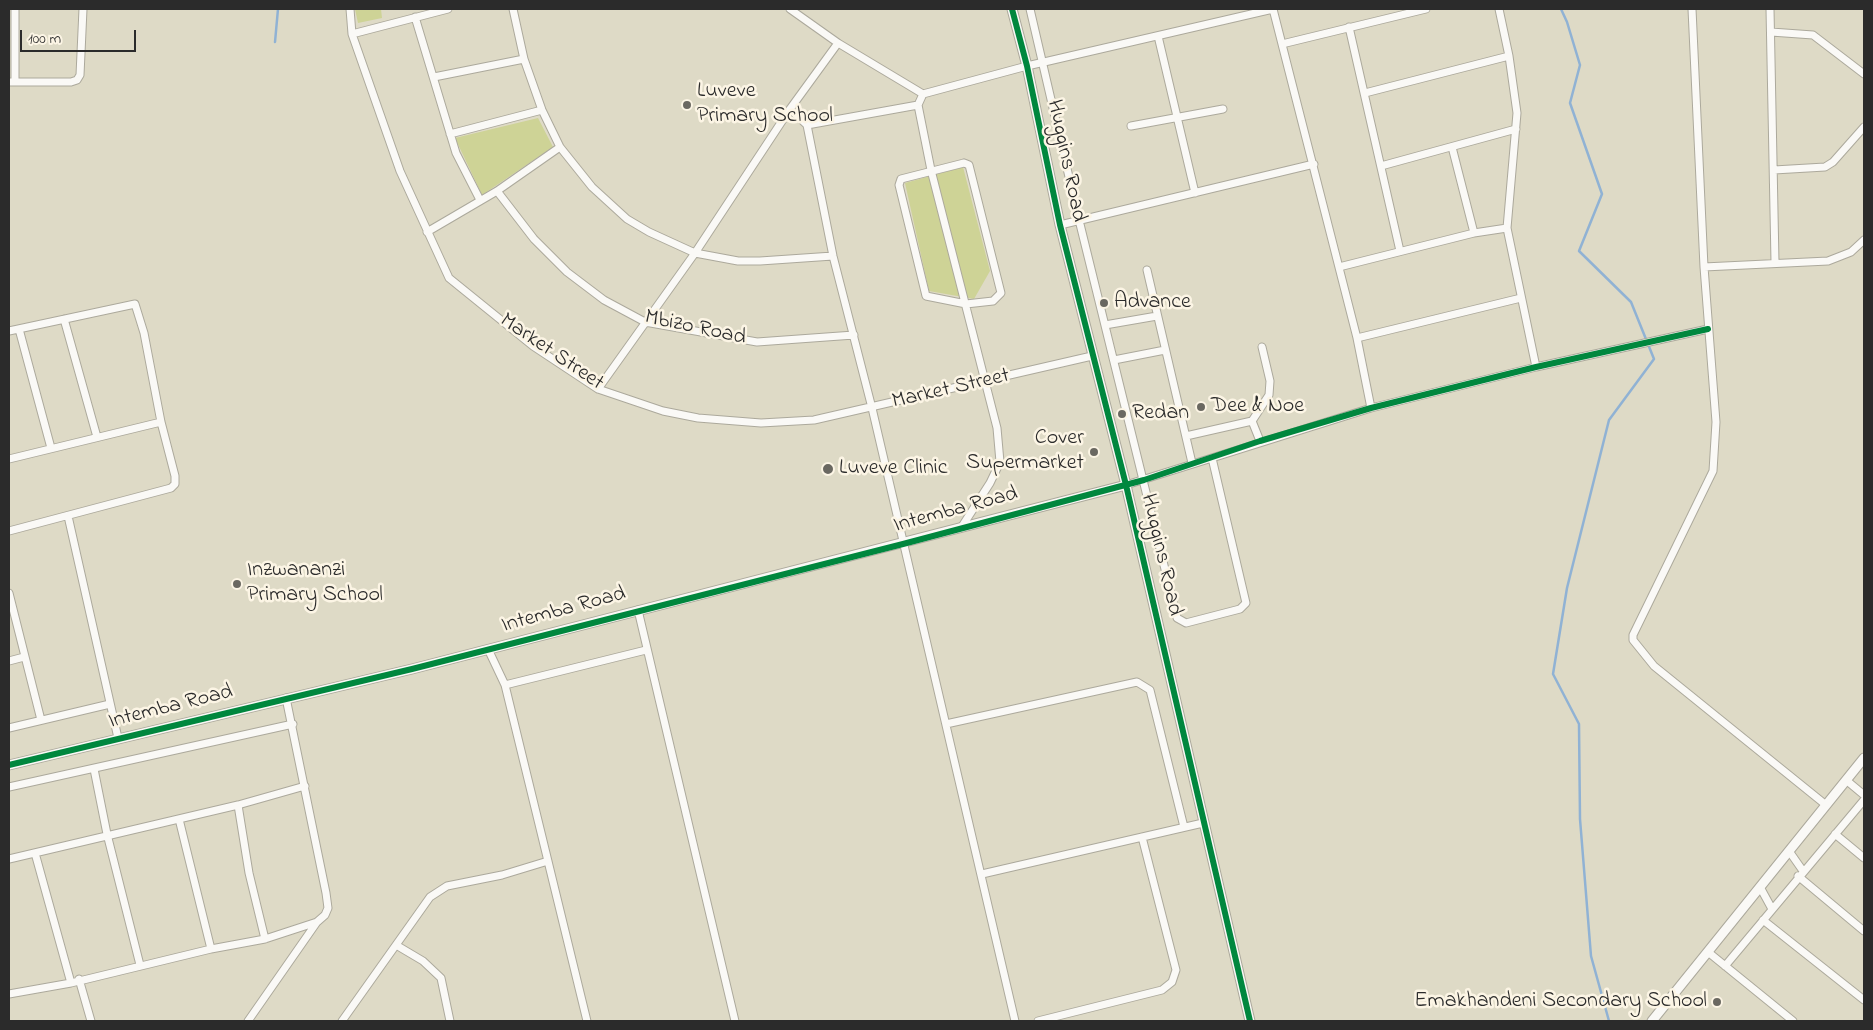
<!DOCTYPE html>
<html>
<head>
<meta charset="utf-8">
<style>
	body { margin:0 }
	#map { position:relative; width:1873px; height:1030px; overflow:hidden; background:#dedac6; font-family:"Indie Flower",sans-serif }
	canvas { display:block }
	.frame { position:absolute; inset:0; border:10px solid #2b2b2b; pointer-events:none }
	.scale { position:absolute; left:20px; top:30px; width:116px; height:22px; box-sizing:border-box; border:2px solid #2b2b2b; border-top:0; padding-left:6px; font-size:15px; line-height:18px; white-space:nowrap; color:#2b2b2b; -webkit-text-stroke:4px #fcf5e5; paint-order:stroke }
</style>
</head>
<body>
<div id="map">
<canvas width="1873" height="1030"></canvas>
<div class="frame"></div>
<div class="scale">100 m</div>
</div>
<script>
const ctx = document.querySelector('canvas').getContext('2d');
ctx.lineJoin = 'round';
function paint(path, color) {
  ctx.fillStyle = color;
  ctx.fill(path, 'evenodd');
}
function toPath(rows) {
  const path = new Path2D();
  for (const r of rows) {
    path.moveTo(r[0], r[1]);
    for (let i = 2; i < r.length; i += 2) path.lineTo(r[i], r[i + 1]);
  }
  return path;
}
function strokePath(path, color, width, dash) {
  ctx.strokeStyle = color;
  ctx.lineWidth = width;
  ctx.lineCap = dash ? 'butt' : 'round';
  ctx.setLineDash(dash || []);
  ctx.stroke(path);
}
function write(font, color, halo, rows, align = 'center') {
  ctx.font = font + ' "Indie Flower",sans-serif';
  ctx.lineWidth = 5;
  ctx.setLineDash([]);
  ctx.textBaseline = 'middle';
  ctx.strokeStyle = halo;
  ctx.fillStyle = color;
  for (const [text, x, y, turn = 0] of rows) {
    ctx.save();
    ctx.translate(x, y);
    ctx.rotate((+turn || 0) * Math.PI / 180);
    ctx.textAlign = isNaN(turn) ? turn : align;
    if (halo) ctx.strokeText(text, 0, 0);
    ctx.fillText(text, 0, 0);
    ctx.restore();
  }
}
const green = toPath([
	[355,9,381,9,382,18,358,23],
	[538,118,553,147,482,195,455,138],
	[963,167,990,271,974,299,929,291,905,183]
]);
const stream = toPath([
	[1561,9,1567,22,1580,65,1570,103,1602,194,1579,251,1631,302,1654,359,1609,420,1567,588,1553,674,1579,724,1580,819,1591,956,1609,1021],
	[275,42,278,9]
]);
const minor = toPath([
	[15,9,15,82],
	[350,9,352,34,400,171,449,278,533,346,598,389,663,411,698,418,761,423,814,420,1092,356],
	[513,9,524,59,542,110,560,147,592,187,627,219,649,232,695,253,738,261,760,261,833,256],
	[790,9,838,43,923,94,1027,66,1273,9],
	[1030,9,1079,220,1177,618,1186,623,1240,609,1246,603,1212,458],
	[1273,9,1357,338,1371,408],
	[1499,9,1509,56,1517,113,1507,228,1536,367],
	[1692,9,1704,267,1716,422,1713,471,1633,635,1633,640,1654,666,1826,805],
	[1770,9,1775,262],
	[415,17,456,153,480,200],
	[1349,27,1400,251],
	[1771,32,1813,35,1864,74],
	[352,34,448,9],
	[1158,36,1195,193],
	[1282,44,1426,9],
	[434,77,524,59],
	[9,82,71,82,77,80,80,75,83,9],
	[1365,93,1509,56],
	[923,94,918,105,931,170,997,428,1000,462,990,483,961,528],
	[790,109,807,125,833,256,872,408,1015,1021],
	[807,125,918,105],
	[1131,126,1223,109],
	[450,134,542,110],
	[1452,147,1474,233],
	[964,163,969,165,1001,293,993,301,966,304,926,296,899,185,901,179,964,163],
	[1381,166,1516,129],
	[1774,170,1825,167,1833,162,1864,127],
	[497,191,534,239,567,272,604,300,645,322,757,342,854,335],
	[1060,225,1314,164],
	[427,232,497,191,560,147],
	[1339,267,1474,233,1507,228],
	[1704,267,1828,261,1851,252,1864,240],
	[1147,270,1192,463],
	[64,319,97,437],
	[1105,325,1157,316],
	[19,329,51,448],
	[9,331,135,304,144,333,161,422,175,476,175,484,171,488,9,531],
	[1357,338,1521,298],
	[1114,360,1165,350],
	[598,389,695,253,790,109,838,43],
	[1186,436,1252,421],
	[1260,441,1252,421,1269,395,1270,381,1262,347],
	[9,459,161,422],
	[1126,485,1371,408,1536,367,1708,329],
	[68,516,118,738],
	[9,593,41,720],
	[638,610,735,1021],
	[488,649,505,685,587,1021],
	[9,661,24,657],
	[505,685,646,650],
	[946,724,1137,682,1150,690,1184,827],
	[9,728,110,704],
	[94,769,107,834,140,965],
	[1846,780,1864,795],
	[9,787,293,724],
	[238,805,249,873,265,939],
	[179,819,211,949],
	[1835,834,1864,858],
	[1789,851,1803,871],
	[35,853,71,983],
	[9,859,238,805,305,786],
	[982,874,1203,823],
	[1798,876,1864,931],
	[1760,887,1772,909],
	[1763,920,1864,1000],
	[396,945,423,961,441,978,450,1021],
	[1708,952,1793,1021],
	[1725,966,1864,800],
	[79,979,91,1021],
	[9,994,71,983,211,949,265,939,317,922,325,915,328,908,326,893,286,698],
	[248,1021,317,922],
	[342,1021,430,897,447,886,502,875,548,861],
	[1038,1021,1162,990,1172,982,1176,970,1142,837]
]);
const tertiary = toPath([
	[1012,9,1027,66,1060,225,1126,485,1250,1021],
	[9,765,412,669,1126,485],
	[1652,1021,1864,758]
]);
const cycleway = toPath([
	[1012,9,1027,66,1060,225,1126,485,1250,1021],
	[9,765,412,669,903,544,1144,480,1260,441,1371,408,1536,367,1708,329]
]);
const markers = [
	[687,105,5,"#6a6861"],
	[1104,303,5,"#6a6861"],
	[1201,407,5,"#6a6861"],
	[1122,414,5,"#6a6861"],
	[1094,452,5,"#6a6861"],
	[828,469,6,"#6a6861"],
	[237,584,5,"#6a6861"],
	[1717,1002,5,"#6a6861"]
];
const poiNames = [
	["Luveve",697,92],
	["Primary School",697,117],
	["Advance",1114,303],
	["Dee & Noe",1211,407],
	["Redan",1132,414],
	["Cover",1084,439,"right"],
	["Supermarket",1084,464,"right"],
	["Luveve Clinic",839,469],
	["Inzwananzi",247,571],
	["Primary School",247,596],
	["Emakhandeni Secondary School",1707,1002,"right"]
];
const streetNames = [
	["Huggins Road",1065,161,78],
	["Mbizo Road",695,329,12],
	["Market Street",551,353,34],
	["Market Street",951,390,-13],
	["Intemba Road",956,511,-15],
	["Huggins Road",1160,555,77],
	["Intemba Road",564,611,-15],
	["Intemba Road",171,708,-14]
];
paint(green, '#ced396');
strokePath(stream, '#90b2d4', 2.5);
strokePath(minor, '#aca99c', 9);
strokePath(tertiary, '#aca99c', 11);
strokePath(minor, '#faf9f6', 7);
strokePath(tertiary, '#faf9f6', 9);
strokePath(cycleway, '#00873e', 6);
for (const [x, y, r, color] of markers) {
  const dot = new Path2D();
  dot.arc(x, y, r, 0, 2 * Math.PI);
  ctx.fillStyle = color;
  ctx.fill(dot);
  strokePath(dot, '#fcf5e5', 2);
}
write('22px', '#2b2b2b', '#fcf5e5', poiNames, 'left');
write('22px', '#2b2b2b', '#fcf5e5', streetNames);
</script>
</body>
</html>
